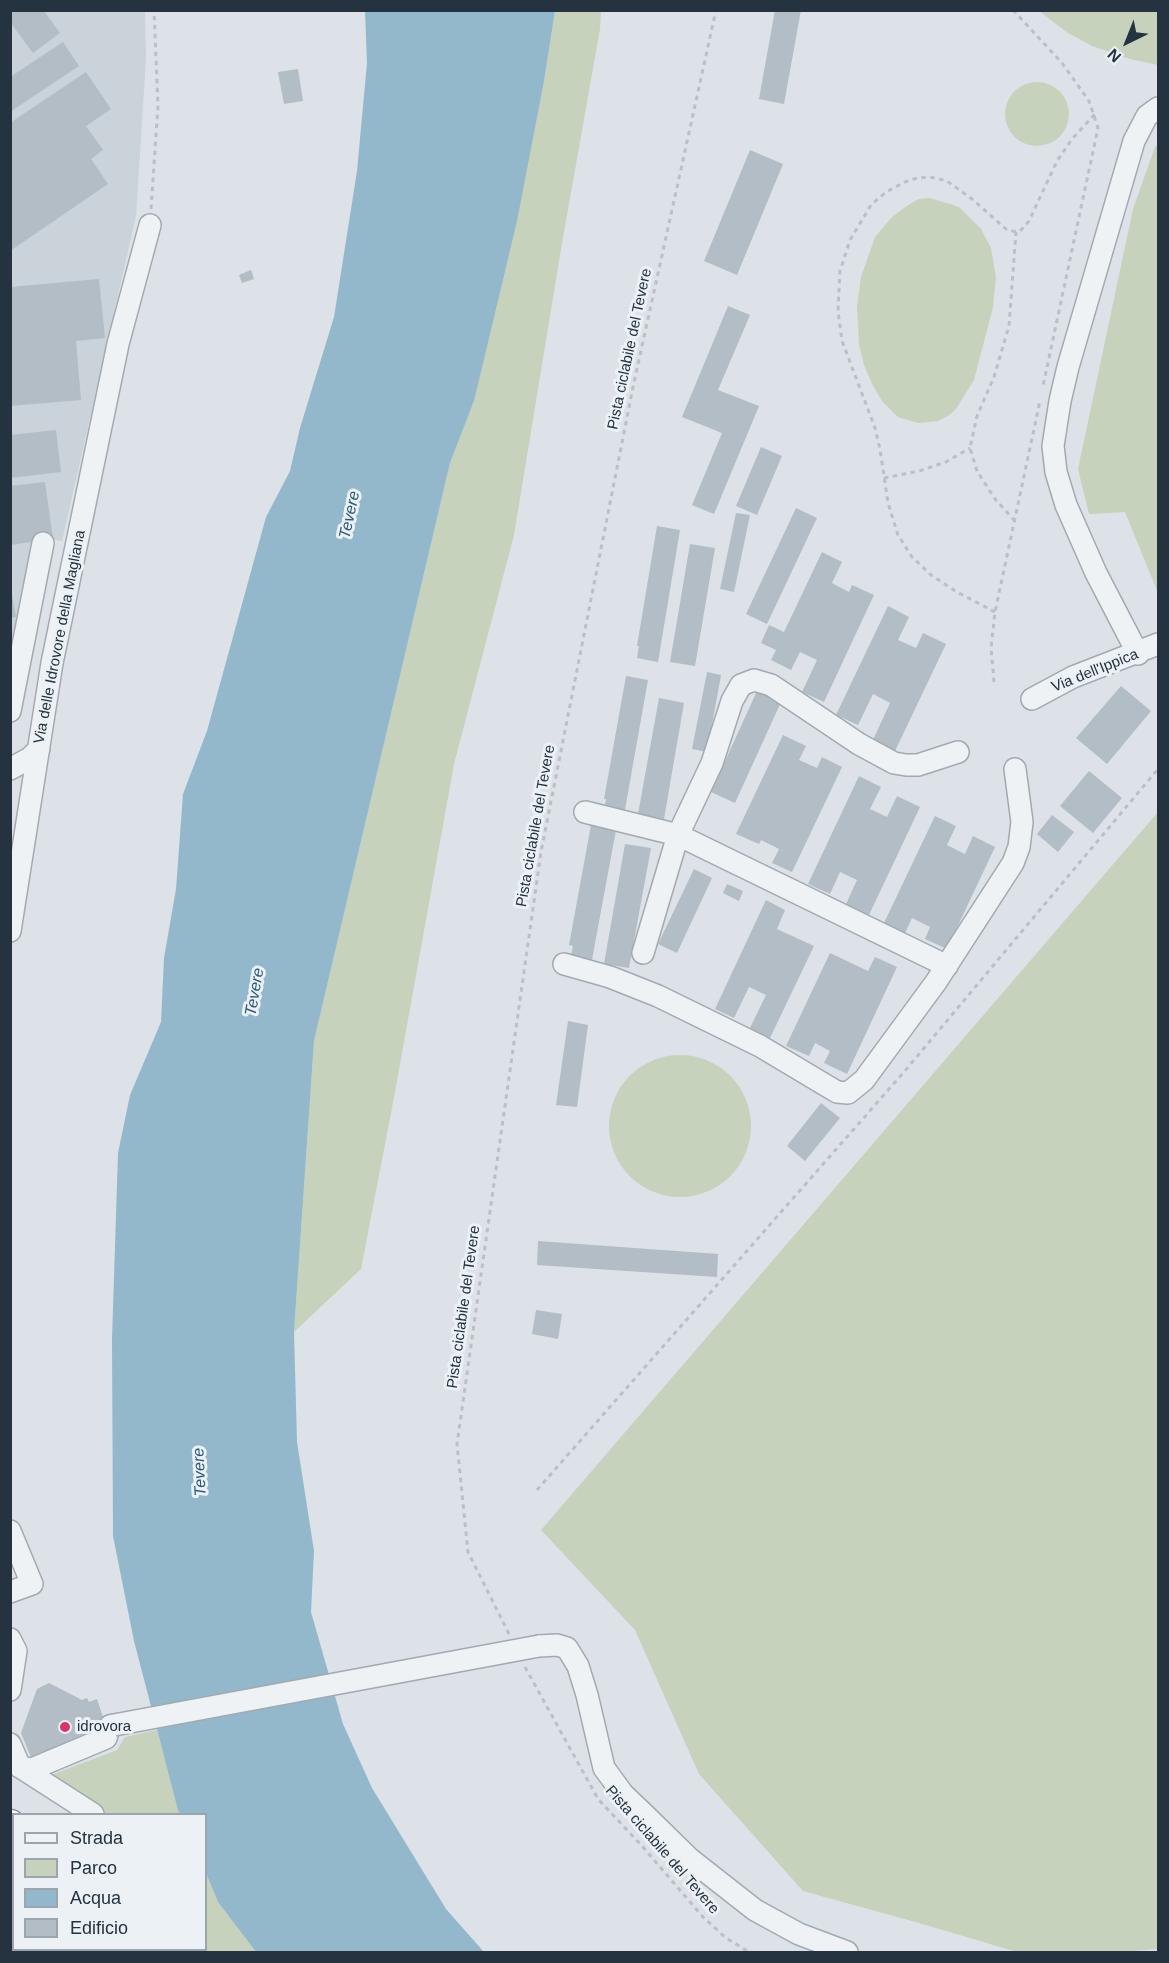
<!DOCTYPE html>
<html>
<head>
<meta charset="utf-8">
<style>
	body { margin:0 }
	#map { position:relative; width:1169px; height:1963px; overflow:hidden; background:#dce2e7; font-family:Arial,sans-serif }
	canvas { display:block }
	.frame { position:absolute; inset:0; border:12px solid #24333f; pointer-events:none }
	.legend { position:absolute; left:12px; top:1813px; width:195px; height:138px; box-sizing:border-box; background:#ebf1f5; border:2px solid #9ba5ac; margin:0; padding:8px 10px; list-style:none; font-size:18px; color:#24333f }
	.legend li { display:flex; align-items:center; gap:12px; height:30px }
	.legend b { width:30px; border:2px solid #9ba5ac }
	.north { position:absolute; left:1097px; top:12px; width:60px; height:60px; -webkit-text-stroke:4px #ebf1f5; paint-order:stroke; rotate:223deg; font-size:16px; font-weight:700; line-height:24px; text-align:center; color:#24333f }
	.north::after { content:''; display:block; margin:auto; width:21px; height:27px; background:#24333f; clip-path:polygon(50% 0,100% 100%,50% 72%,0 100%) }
</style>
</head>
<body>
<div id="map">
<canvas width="1169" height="1963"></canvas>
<div class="frame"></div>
<ul class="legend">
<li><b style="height:8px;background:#eff2f5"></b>Strada</li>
<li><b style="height:16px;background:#c6d2bc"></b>Parco</li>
<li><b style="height:16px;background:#93b8cb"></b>Acqua</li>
<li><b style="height:16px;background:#b3bdc5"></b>Edificio</li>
</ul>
<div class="north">N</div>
</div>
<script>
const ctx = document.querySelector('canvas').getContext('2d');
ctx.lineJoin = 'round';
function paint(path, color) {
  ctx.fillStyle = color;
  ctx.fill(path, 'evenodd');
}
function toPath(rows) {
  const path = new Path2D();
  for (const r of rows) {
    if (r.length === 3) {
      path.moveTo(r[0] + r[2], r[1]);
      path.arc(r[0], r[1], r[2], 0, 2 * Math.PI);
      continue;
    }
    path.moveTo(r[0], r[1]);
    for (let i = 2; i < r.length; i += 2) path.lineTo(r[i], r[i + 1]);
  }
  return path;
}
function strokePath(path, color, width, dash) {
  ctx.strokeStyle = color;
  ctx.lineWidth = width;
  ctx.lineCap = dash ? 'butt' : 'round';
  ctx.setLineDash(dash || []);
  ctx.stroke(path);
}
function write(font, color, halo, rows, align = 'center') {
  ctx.font = font + ' Arial,sans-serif';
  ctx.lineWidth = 6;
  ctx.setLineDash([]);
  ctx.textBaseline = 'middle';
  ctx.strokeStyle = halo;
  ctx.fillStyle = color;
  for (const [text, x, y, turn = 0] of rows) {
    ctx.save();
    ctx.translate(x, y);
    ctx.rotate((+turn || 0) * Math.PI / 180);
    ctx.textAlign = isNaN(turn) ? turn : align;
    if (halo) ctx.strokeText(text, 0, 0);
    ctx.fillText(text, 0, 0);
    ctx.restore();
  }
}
const built = toPath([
	[10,11,145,11,146,58,136,216,62,541,53,539,10,672]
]);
const green = toPath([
	[555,11,601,11,600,29,562,243,514,535,454,764,395,1092,361,1269,294,1332,314,1041,450,463,474,401,544,81],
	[1039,11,1158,11,1158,65,1130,59,1092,46,1068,33],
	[1037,114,32],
	[1158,145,1158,593,1125,512,1089,514,1078,469,1133,209,1155,147],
	[930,198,959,207,981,229,991,248,996,277,993,307,974,380,956,409,948,416,938,421,918,423,898,417,882,401,872,384,864,365,859,345,857,306,861,277,875,237,892,217,908,205,919,199],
	[1158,812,1158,1949,1120,1952,1017,1952,919,1923,803,1891,699,1774,635,1630,541,1530],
	[680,1126,71],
	[157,1730,180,1814,103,1814,46,1777,117,1750,125,1737],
	[206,1873,218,1902,256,1952,160,1952,159,1950,206,1950]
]);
const water = toPath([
	[365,11,555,11,544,81,517,221,474,401,450,463,314,1041,294,1332,297,1442,314,1551,311,1612,343,1724,372,1788,446,1909,484,1952,256,1952,218,1902,206,1873,206,1814,180,1814,178,1810,134,1641,113,1536,112,1339,118,1153,130,1095,161,1022,164,958,176,889,183,794,207,731,266,517,290,471,300,428,334,317,357,171,367,63]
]);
const building = toPath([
	[10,10,43,10,60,33,33,53,10,22],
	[775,10,801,10,784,104,759,99],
	[63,42,79,66,10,112,10,77],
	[298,69,303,101,284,104,278,72],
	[86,72,111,109,86,126,103,150,91,159,108,184,10,251,10,123],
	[750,150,783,164,737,275,704,261],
	[251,270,254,279,242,283,239,275],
	[99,279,105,338,76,341,81,400,10,406,10,287],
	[728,306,750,315,718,390,759,406,714,514,692,505,722,433,682,417],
	[56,430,61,472,10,478,10,435],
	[761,447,782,456,757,515,736,506],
	[45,482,53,539,10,545,10,486],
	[796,508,817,518,767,624,746,614],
	[736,513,750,515,734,592,720,589],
	[657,526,680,530,658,662,637,658,639,646,637,646],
	[690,544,715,548,695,666,670,662],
	[822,552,842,562,832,583,849,592,852,585,874,595,824,702,802,692,817,660,800,652,791,670,771,660,776,650,761,643,769,625,784,632],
	[10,584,16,617,10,618],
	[888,606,909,617,898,640,916,648,923,633,946,644,895,751,873,740,890,703,873,694,858,725,836,715],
	[707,672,721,675,707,752,692,749],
	[626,676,648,680,624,815,604,811,606,799,604,799],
	[1121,686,1151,711,1107,764,1076,738],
	[757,691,781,702,735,803,711,792],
	[659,698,684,703,664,819,638,814],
	[783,735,806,746,799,760,817,768,822,757,842,767,792,872,772,863,779,849,761,840,759,844,736,834],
	[1089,771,1122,798,1093,833,1060,806],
	[859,776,881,787,870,809,887,817,897,796,920,807,869,915,846,904,857,880,840,872,830,894,808,884],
	[1052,815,1074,832,1058,852,1037,834],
	[935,816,956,826,947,845,965,854,973,836,995,847,947,949,925,939,930,927,912,918,905,933,884,923],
	[591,825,616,830,591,965,570,961,573,946,569,945],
	[625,844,651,848,629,968,604,964],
	[694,869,712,878,677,953,658,944],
	[727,884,743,891,739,901,723,893],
	[766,900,785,910,777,929,814,946,770,1038,750,1028,766,995,749,987,734,1018,715,1009],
	[830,953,868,971,875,957,897,967,847,1074,824,1063,830,1051,815,1043,809,1056,786,1046],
	[568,1021,588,1025,577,1107,556,1105],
	[821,1103,840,1118,805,1161,787,1146],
	[538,1241,718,1254,717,1277,537,1265],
	[536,1310,562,1314,558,1339,532,1334],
	[49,1683,82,1700,87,1698,89,1702,97,1699,111,1741,37,1772,21,1733,37,1689],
	[101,1950,121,1950,123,1952,97,1952]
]);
const path = toPath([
	[1013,10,1062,63,1089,101,1098,128,1043,386],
	[151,209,158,106,154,10],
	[884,478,919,471,946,462,970,448],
	[1015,521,995,499,977,471,970,448,977,416,994,377,1009,326,1016,232],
	[995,612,957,592,931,575,912,557,898,535,888,503,880,449,875,428,842,341,838,311,840,271,850,240,871,205,886,192,905,182,917,178,930,177,947,181,972,199,1006,229,1016,232,1021,230,1029,221,1057,161,1072,139,1095,114],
	[994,682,991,648,995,612,1040,401],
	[537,1490,904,1072,1158,769],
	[509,1634,468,1552,457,1444,541,852,633,387,716,10],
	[525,1667,598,1799,642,1846,703,1917,726,1938,749,1952]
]);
const minor = toPath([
	[1138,654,1096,573,1066,505,1056,472,1053,446,1060,401,1068,367,1134,141,1147,116,1158,108],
	[1032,699,1073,677,1158,644],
	[10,711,43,543],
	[10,769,30,758,39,749],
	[585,812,678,835,947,966],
	[10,931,52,663,118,344,150,225],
	[643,953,678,835,712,763,732,701,741,685,754,680,771,685,859,744,894,763,906,765,918,765,958,752],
	[564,964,610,977,658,996,760,1046,837,1092,848,1093,864,1080,936,982,1013,863,1019,847,1022,822,1015,769],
	[10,1531,32,1584,10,1592],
	[10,1639,16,1651,10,1690],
	[539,1646,557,1645,567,1648,578,1666,587,1695,604,1768,623,1794,645,1815,690,1859,755,1910,799,1934,847,1952],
	[10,1744,20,1767,32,1769,106,1738,110,1726,114,1725],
	[20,1767,93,1814],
	[143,1950,144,1952]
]);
const highway = toPath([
	[10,1825,14,1831],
	[10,1873,14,1878],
	[57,1950,59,1952],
	[83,1950,85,1952]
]);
const minorBridge = toPath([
	[114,1725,539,1646]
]);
const markers = [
	[65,1727,6,"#d9346b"]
];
const streetNames = [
	["Pista ciclabile del Tevere",630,349,-78],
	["Via delle Idrovore della Magliana",60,637,-79],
	["Via dell'Ippica",1095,671,-22],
	["Pista ciclabile del Tevere",536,826,-80],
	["Pista ciclabile del Tevere",464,1307,-82],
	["Pista ciclabile del Tevere",662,1850,49]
];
const poiNames = [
	["idrovora",77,1727]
];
const waterNames = [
	["Tevere",350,515,-78],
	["Tevere",255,992,-80],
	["Tevere",200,1472,-93]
];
paint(built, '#cad2da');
paint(green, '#c6d2bc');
paint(water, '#93b8cb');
paint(building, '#b3bdc5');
strokePath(minor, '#a1aab1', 24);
strokePath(highway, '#82939f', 33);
strokePath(path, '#bac0c6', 3, [4.5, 4.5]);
strokePath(minor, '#eff2f5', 21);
strokePath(highway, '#fff', 30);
strokePath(minorBridge, '#a1aab1', 24, []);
strokePath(minorBridge, '#eff2f5', 21);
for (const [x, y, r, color] of markers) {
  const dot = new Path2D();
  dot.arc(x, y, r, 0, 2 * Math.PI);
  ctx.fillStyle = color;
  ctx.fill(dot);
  strokePath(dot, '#ebf1f5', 2);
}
write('15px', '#24333f', '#ebf1f5', streetNames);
write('15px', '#24333f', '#ebf1f5', poiNames, 'left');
write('italic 16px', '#2b5a76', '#ebf1f5', waterNames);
</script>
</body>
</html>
